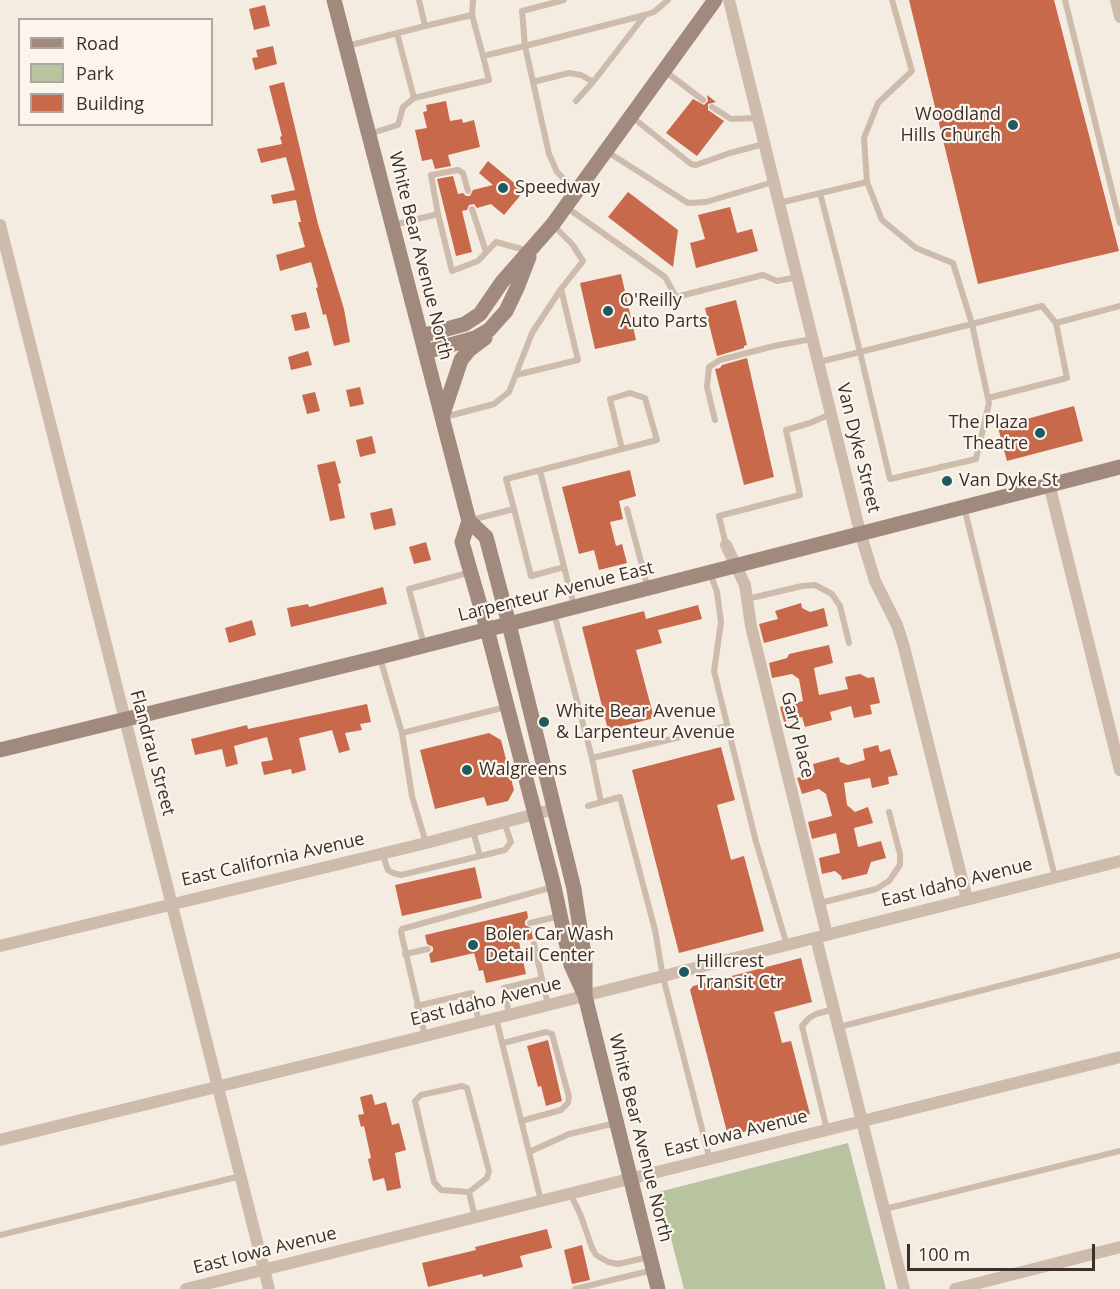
<!DOCTYPE html>
<html>
<head>
<meta charset="utf-8">
<style>
	body { margin:0 }
	#map { position:relative; width:1120px; height:1289px; overflow:hidden; background:#f4ebe1; font-family:"Open Sans",sans-serif }
	canvas { display:block }
	.legend { position:absolute; left:18px; top:18px; width:195px; height:108px; box-sizing:border-box; background:#fbf5ee; border:2px solid #aea6a0; margin:0; padding:8px 10px; list-style:none; font-size:18px; color:#3b302b }
	.legend li { display:flex; align-items:center; gap:12px; height:30px }
	.legend b { width:30px; border:2px solid #aea6a0 }
	.scale { position:absolute; left:907px; top:1244px; width:188px; height:27px; box-sizing:border-box; border:3px solid #3b302b; border-top:0; padding-left:8px; font-size:18px; line-height:21px; white-space:nowrap; color:#3b302b; -webkit-text-stroke:4px #fbf5ee; paint-order:stroke }
</style>
</head>
<body>
<div id="map">
<canvas width="1120" height="1289"></canvas>
<ul class="legend">
<li><b style="height:8px;background:#a18a7d"></b>Road</li>
<li><b style="height:16px;background:#b8c4a0"></b>Park</li>
<li><b style="height:16px;background:#c8694b"></b>Building</li>
</ul>
<div class="scale">100 m</div>
</div>
<script>
const ctx = document.querySelector('canvas').getContext('2d');
ctx.lineJoin = 'round';
function paint(path, color) {
  ctx.fillStyle = color;
  ctx.fill(path, 'evenodd');
}
function toPath(rows) {
  const path = new Path2D();
  for (const r of rows) {
    path.moveTo(r[0], r[1]);
    for (let i = 2; i < r.length; i += 2) path.lineTo(r[i], r[i + 1]);
  }
  return path;
}
function strokePath(path, color, width, dash) {
  ctx.strokeStyle = color;
  ctx.lineWidth = width;
  ctx.lineCap = dash ? 'butt' : 'round';
  ctx.setLineDash(dash || []);
  ctx.stroke(path);
}
function write(font, color, halo, rows, align = 'center') {
  ctx.font = font + ' "Open Sans",sans-serif';
  ctx.lineWidth = 4.5;
  ctx.setLineDash([]);
  ctx.textBaseline = 'middle';
  ctx.strokeStyle = halo;
  ctx.fillStyle = color;
  for (const [text, x, y, turn = 0] of rows) {
    ctx.save();
    ctx.translate(x, y);
    ctx.rotate((+turn || 0) * Math.PI / 180);
    ctx.textAlign = isNaN(turn) ? turn : align;
    if (halo) ctx.strokeText(text, 0, 0);
    ctx.fillText(text, 0, 0);
    ctx.restore();
  }
}
const green = toPath([
	[848,1143,886,1289,684,1289,659,1192]
]);
const building = toPath([
	[909,0,1054,0,1119,251,978,284],
	[265,5,270,26,254,30,249,9],
	[273,46,277,64,255,70,252,58,258,57,256,50],
	[284,82,318,224,344,309,350,342,334,346,326,314,323,315,316,288,318,287,311,262,280,271,276,255,305,247,298,222,301,222,296,200,273,204,271,195,295,190,286,157,261,163,257,149,282,144,280,137,282,136,269,86],
	[707,95,716,102,708,104,708,110,724,121,697,156,666,133,693,99,704,105,708,101],
	[446,101,450,121,462,119,463,123,474,120,480,147,448,155,451,166,435,169,432,159,422,161,415,130,427,128,423,112,427,111,426,105],
	[488,161,524,191,504,215,491,204,477,208,474,204,469,205,467,210,462,211,472,252,456,256,437,179,453,176,458,194,463,193,466,196,470,196,473,190,493,185,479,173],
	[628,192,678,230,673,267,608,217],
	[730,207,737,233,752,229,758,251,696,268,690,243,705,239,698,215],
	[621,274,636,340,595,349,580,283],
	[736,300,747,345,744,346,744,348,717,356,705,308],
	[306,312,310,328,295,331,291,315],
	[308,351,312,365,291,370,288,357],
	[747,358,774,477,744,485,715,369,720,368,722,365],
	[360,387,364,404,350,407,346,390],
	[315,392,320,411,307,414,302,395],
	[1074,406,1083,441,1007,461,997,424,1015,419,1016,422],
	[372,436,376,453,360,457,356,440],
	[335,461,341,483,338,484,345,518,330,521,317,465],
	[630,470,636,496,619,501,623,519,610,522,616,546,622,544,627,563,599,570,594,550,579,554,562,487],
	[392,508,396,525,374,530,370,513],
	[426,542,431,560,414,564,409,547],
	[383,587,387,604,291,627,287,608,308,604,309,607],
	[801,603,802,608,810,612,824,608,828,626,764,643,759,624,778,619,775,611],
	[698,605,702,619,658,630,662,643,636,650,654,718,608,730,582,627,644,611,646,619],
	[252,620,256,635,229,643,225,628],
	[829,645,833,663,814,668,819,695,848,689,845,677,860,674,868,678,874,677,880,703,870,705,872,714,854,718,851,706,830,712,832,720,805,727,802,717,784,722,780,707,803,701,799,679,792,674,772,678,769,663,787,658,789,654],
	[367,704,371,722,360,724,362,730,345,733,350,750,339,753,332,730,299,738,306,770,292,774,291,769,264,775,261,762,273,760,267,737,234,746,238,764,226,767,222,749,195,755,191,739,247,725,248,729],
	[489,733,501,740,514,790,508,801,487,806,484,797,435,809,420,750],
	[878,745,880,752,890,749,898,775,888,777,889,784,872,788,870,778,844,783,847,805,855,812,868,807,873,823,854,828,858,847,881,841,886,858,871,862,867,874,842,880,841,876,835,871,822,874,819,858,840,853,836,833,812,839,808,822,832,816,826,794,819,789,802,794,797,778,815,773,813,764,839,757,840,762,848,765,865,760,863,749],
	[721,747,735,800,717,805,731,860,744,856,764,931,679,953,632,770],
	[475,867,482,898,402,916,395,885],
	[527,911,528,918,525,921,525,925,531,928,533,939,519,942,526,974,486,983,483,970,479,971,474,953,431,963,429,954,433,951,433,947,427,944,425,935],
	[801,958,812,1002,774,1012,782,1043,791,1041,810,1114,728,1136,690,990,693,986],
	[548,1040,562,1101,546,1106,541,1086,538,1087,527,1046],
	[372,1094,375,1105,386,1102,392,1125,399,1123,406,1150,395,1153,401,1188,387,1191,384,1178,373,1181,368,1159,371,1158,364,1126,361,1127,358,1115,364,1114,360,1097],
	[547,1229,552,1248,520,1256,523,1267,483,1277,482,1274,428,1287,422,1263,476,1250,475,1247],
	[582,1245,590,1280,572,1284,564,1250]
]);
const lane = toPath([
	[564,0,522,11,525,46,645,15],
	[1065,0,1120,223],
	[472,15,473,0],
	[425,26,472,15,483,56],
	[347,46,425,26,419,0],
	[666,72,703,100],
	[533,82,569,73,581,75,593,82,576,101],
	[593,82,645,15,654,12,668,0],
	[414,98,489,80,483,56,525,46,549,154,557,172,576,191],
	[712,107,731,119,758,118],
	[632,117,691,164,696,165,730,153,764,144],
	[369,134,398,125,403,107,414,98,397,33],
	[606,151,688,203,706,202,773,182],
	[867,182,864,138,878,103,912,71,892,0],
	[779,203,867,182,882,220,916,248,953,263,972,324,1042,306,1056,323,1120,306],
	[566,207,665,277,676,297,763,275,777,281,798,277],
	[472,209,486,252],
	[438,214,431,175,458,170,463,173,468,191],
	[393,225,438,214,452,271,478,261,496,242,529,251],
	[819,362,860,352,972,324,989,403,976,459,890,479,860,352,845,290,820,193],
	[516,375,578,360,561,289],
	[988,398,1067,378,1056,323],
	[445,417,494,404,509,392,532,333,561,289,583,261,572,244,553,225],
	[715,420,707,387,709,367,720,360,774,346,812,339],
	[540,471,564,567],
	[964,507,1055,877],
	[514,509,531,576,564,567,574,606],
	[627,509,648,588],
	[471,520,514,509,506,479,657,440,645,398,630,393,610,399,622,449],
	[726,545,719,516,800,495,786,430,810,423,831,414],
	[710,573,717,592,721,622,714,671,756,842,787,945],
	[747,599,802,586,815,585,832,594,840,606,849,643],
	[554,613,592,758,601,802],
	[424,645,409,589,471,572],
	[380,658,402,733,412,796,426,843],
	[402,733,506,707],
	[592,758,727,726],
	[588,806,620,797,655,930,663,977,710,1160],
	[473,831,480,856],
	[382,853,388,870,393,873,401,875,505,850,511,842,504,822],
	[820,903,876,889,889,881,900,865,900,854,889,812],
	[530,923,560,916],
	[534,944,542,979],
	[405,954,428,949],
	[417,1006,472,993,479,1022],
	[509,1014,504,988,542,979,548,1005],
	[496,1018,541,1201],
	[839,1027,1120,955],
	[425,1036,401,932,402,929,553,887],
	[503,1043,546,1032,552,1034,569,1097,568,1103,561,1110,521,1121],
	[462,1086,467,1088,489,1171,487,1178,469,1192,441,1190,434,1182,415,1101,421,1095,462,1086],
	[827,1130,802,1026,809,1018,816,1014,834,1009],
	[529,1152,569,1134,616,1123],
	[469,1192,475,1218],
	[570,1193,581,1216,592,1248,596,1255,608,1262,618,1264,649,1257],
	[885,1209,1120,1151],
	[0,1235,241,1176],
	[575,1289,653,1270]
]);
const street = toPath([
	[729,0,860,532,875,581,897,625,904,647,967,899],
	[1116,0,1120,17],
	[0,225,269,1289],
	[1049,484,1120,770],
	[726,545,745,585,751,626,827,935],
	[816,938,904,1289],
	[0,946,426,843,554,809],
	[0,1140,425,1036,1120,861],
	[186,1289,1120,1057],
	[955,1289,1120,1247]
]);
const secondary = toPath([
	[334,0,469,521,486,537,509,624,574,889,585,961,585,996],
	[421,336,465,324,480,314,502,282,553,224,715,0],
	[425,352,475,338,489,330,506,311,517,288,529,257],
	[442,417,461,360,469,350,485,338],
	[469,521,462,542,487,629,554,887,571,965,585,996,658,1289],
	[0,750,380,657,1120,467]
]);
const markers = [
	[1013,125,6,"#1f5a5e"],
	[503,188,6,"#1f5a5e"],
	[608,311,6,"#1f5a5e"],
	[1040,433,6,"#1f5a5e"],
	[947,481,6,"#1f5a5e"],
	[544,722,6,"#1f5a5e"],
	[467,770,6,"#1f5a5e"],
	[473,945,6,"#1f5a5e"],
	[684,972,6,"#1f5a5e"]
];
const poiNames = [
	["Woodland",1001,115,"right"],
	["Hills Church",1001,136,"right"],
	["Speedway",515,188],
	["O'Reilly",620,301],
	["Auto Parts",620,322],
	["The Plaza",1028,423,"right"],
	["Theatre",1028,444,"right"],
	["Van Dyke St",959,481],
	["White Bear Avenue",556,712],
	["& Larpenteur Avenue",556,733],
	["Walgreens",479,770],
	["Boler Car Wash",485,935],
	["Detail Center",485,956],
	["Hillcrest",696,962],
	["Transit Ctr",696,983]
];
const streetNames = [
	["White Bear Avenue North",420,256,76],
	["Van Dyke Street",858,448,76],
	["Larpenteur Avenue East",556,592,-14],
	["Gary Place",797,735,76],
	["Flandrau Street",152,753,75],
	["East California Avenue",273,860,-13],
	["East Idaho Avenue",957,883,-14],
	["East Idaho Avenue",486,1002,-14],
	["East Iowa Avenue",736,1134,-14],
	["White Bear Avenue North",640,1138,76],
	["East Iowa Avenue",265,1251,-14]
];
paint(green, '#b8c4a0');
paint(building, '#c8694b');
strokePath(lane, '#cdbbac', 6);
strokePath(street, '#cdbbac', 12);
strokePath(secondary, '#a18a7d', 15);
for (const [x, y, r, color] of markers) {
  const dot = new Path2D();
  dot.arc(x, y, r, 0, 2 * Math.PI);
  ctx.fillStyle = color;
  ctx.fill(dot);
  strokePath(dot, '#fbf5ee', 2);
}
write('18px', '#3b302b', '#fbf5ee', poiNames, 'left');
write('18px', '#3b302b', '#fbf5ee', streetNames);
</script>
</body>
</html>
